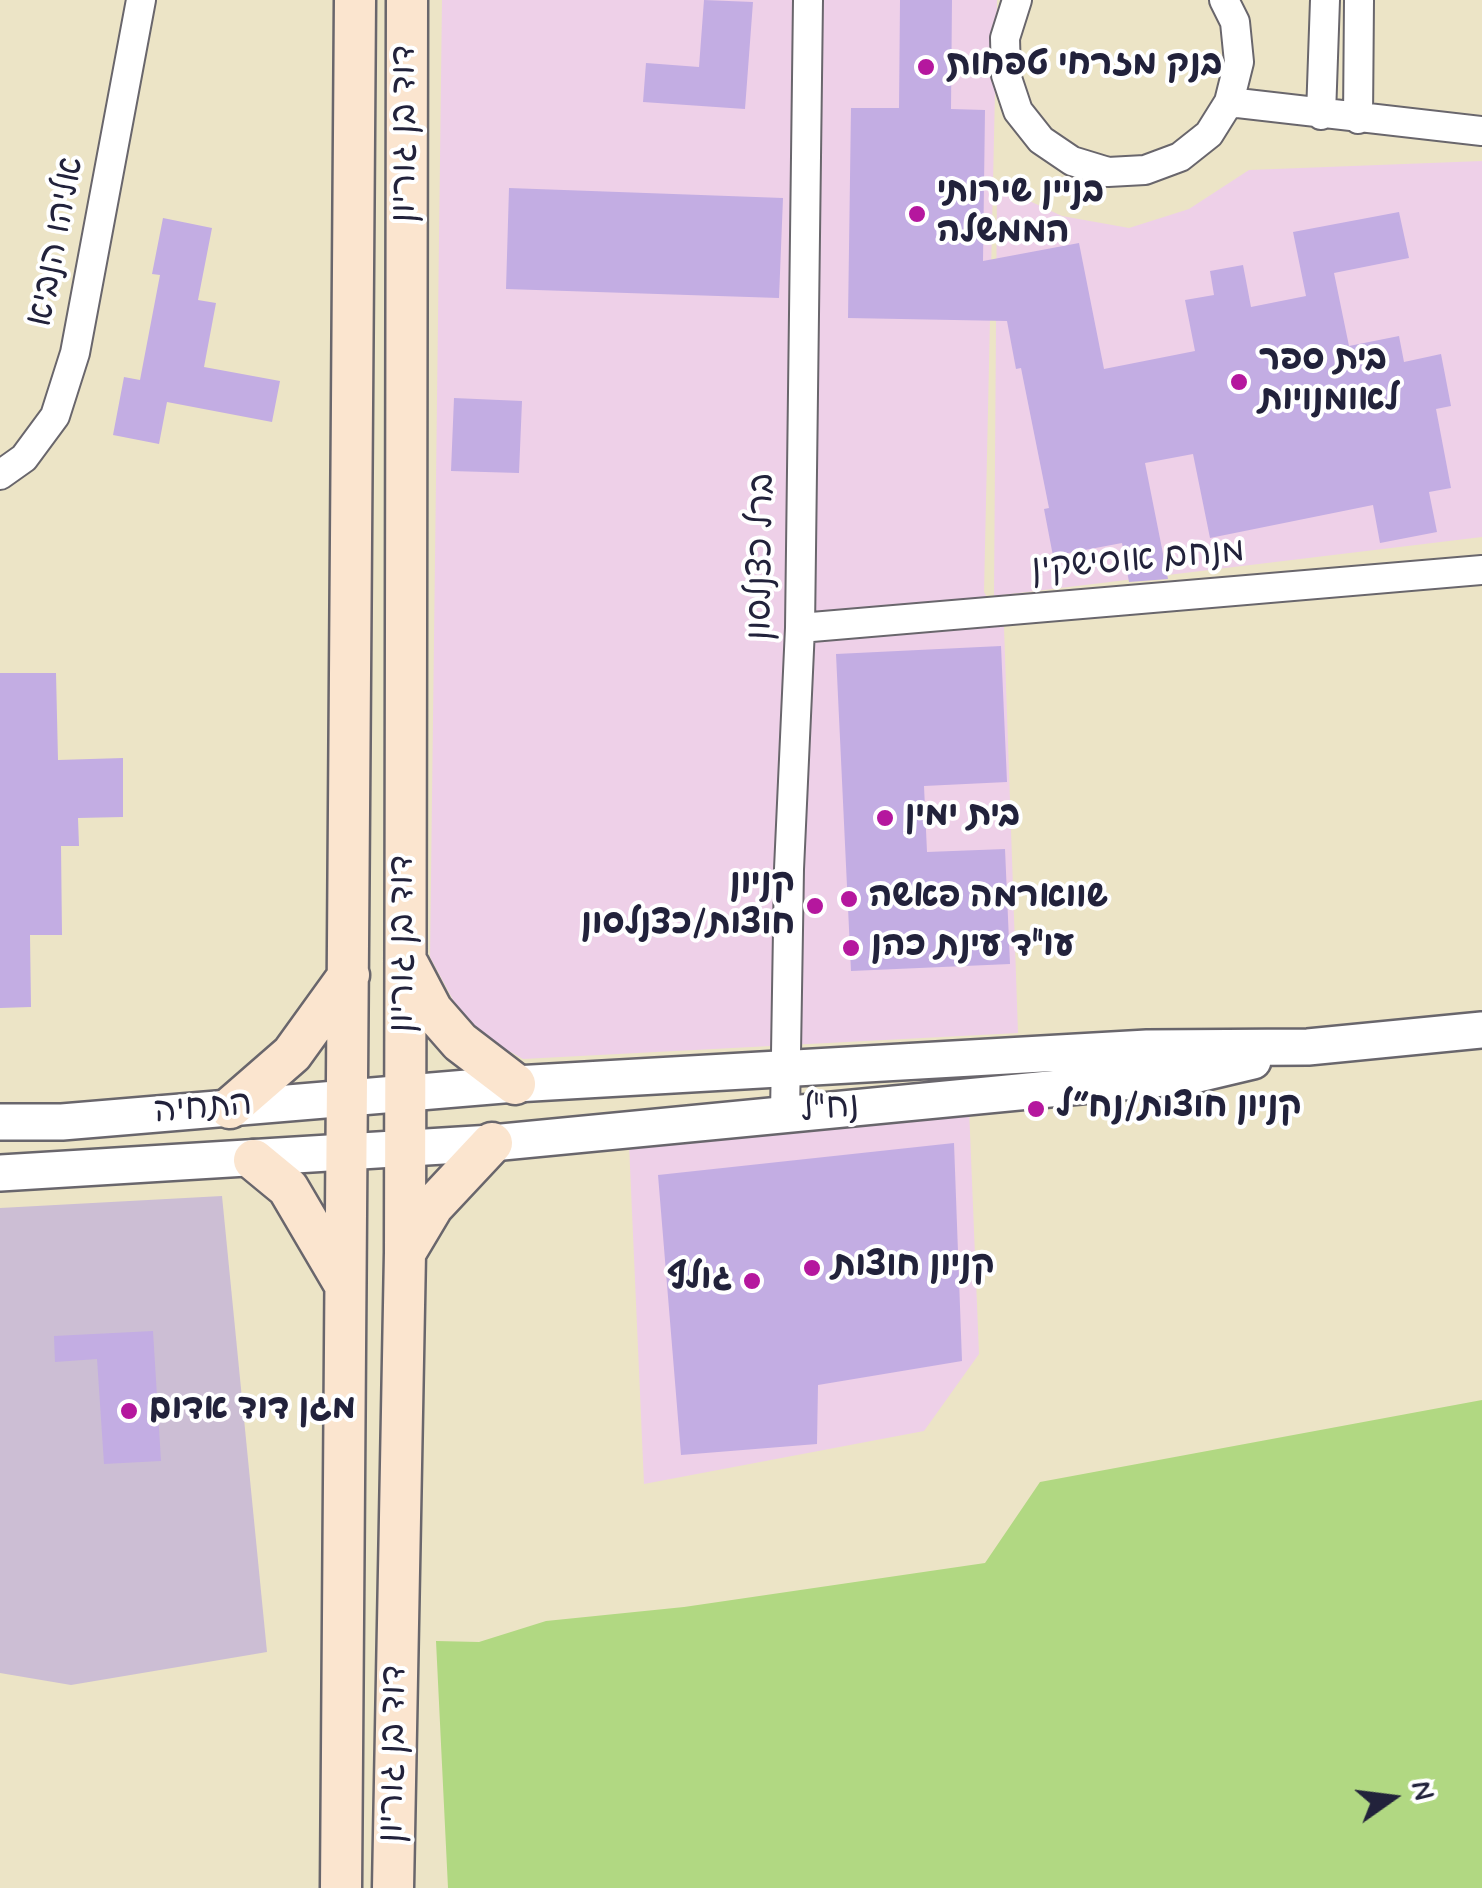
<!DOCTYPE html>
<html>
<head>
<meta charset="utf-8">
<style>
	body { margin:0 }
	#map { position:relative; width:1482px; height:1888px; overflow:hidden; background:#ece4c6; font-family:Mynerve,sans-serif }
	canvas { display:block }
	.north { position:absolute; left:1342px; top:1748px; width:100px; height:100px; -webkit-text-stroke:8px #fff; paint-order:stroke; rotate:76deg; font-size:28px; font-weight:700; line-height:40px; text-align:center; color:#22223b }
	.north::after { content:''; display:block; margin:auto; width:35px; height:45px; background:#22223b; clip-path:polygon(50% 0,100% 100%,50% 72%,0 100%) }
</style>
</head>
<body>
<div id="map">
<canvas width="1482" height="1888"></canvas>
<div class="north">N</div>
</div>
<script>
const ctx = document.querySelector('canvas').getContext('2d');
ctx.lineJoin = 'round';
function paint(path, color) {
  ctx.fillStyle = color;
  ctx.fill(path, 'evenodd');
}
function toPath(rows) {
  const path = new Path2D();
  for (const r of rows) {
    path.moveTo(r[0], r[1]);
    for (let i = 2; i < r.length; i += 2) path.lineTo(r[i], r[i + 1]);
  }
  return path;
}
function strokePath(path, color, width, dash) {
  ctx.strokeStyle = color;
  ctx.lineWidth = width;
  ctx.lineCap = dash ? 'butt' : 'round';
  ctx.setLineDash(dash || []);
  ctx.stroke(path);
}
function write(font, color, halo, rows, align = 'center') {
  ctx.font = font + ' Mynerve,"Playpen Sans Hebrew",sans-serif';
  ctx.lineWidth = 8;
  ctx.setLineDash([]);
  ctx.textBaseline = 'middle';
  ctx.strokeStyle = halo;
  ctx.fillStyle = color;
  for (const [text, x, y, turn = 0] of rows) {
    ctx.save();
    ctx.translate(x, y);
    ctx.rotate((+turn || 0) * Math.PI / 180);
    ctx.textAlign = isNaN(turn) ? turn : align;
    if (halo) ctx.strokeText(text, 0, 0);
    ctx.fillText(text, 0, 0);
    ctx.restore();
  }
}
const built = toPath([
	[442,0,997,0,984,592,1004,627,1018,1033,523,1059,468,1028,430,957],
	[1482,161,1482,537,994,596,997,186,1062,216,1129,228,1189,209,1249,170],
	[969,1108,979,1354,924,1431,644,1484,629,1144]
]);
const industrial = toPath([
	[222,1196,267,1652,71,1685,0,1673,0,1208]
]);
const green = toPath([
	[1482,1400,1482,1888,448,1888,436,1641,479,1642,546,1621,684,1607,985,1563,1040,1482]
]);
const building = toPath([
	[704,0,753,2,745,109,643,102,646,63,699,67],
	[900,0,952,0,951,109,985,110,983,261,1079,243,1104,369,1195,351,1185,300,1214,295,1210,271,1243,265,1251,307,1306,296,1293,232,1399,212,1409,258,1334,273,1349,346,1399,336,1404,362,1441,354,1451,406,1436,409,1451,488,1429,492,1437,532,1380,543,1373,505,1210,538,1193,454,1145,463,1168,579,1129,582,1122,543,1053,556,1044,509,1049,508,1021,368,1016,369,1007,321,848,318,851,108,899,108],
	[509,188,783,198,779,298,506,289],
	[163,218,212,228,198,300,216,303,204,367,280,381,272,422,167,402,159,444,113,435,124,377,140,380,160,275,152,274],
	[454,398,522,401,519,473,451,471],
	[1001,646,1007,782,924,786,927,852,1005,849,1010,964,851,971,836,654],
	[0,673,56,673,58,760,123,758,123,817,78,818,79,846,61,846,62,935,30,935,31,1007,0,1008],
	[954,1143,962,1361,818,1385,817,1444,681,1455,658,1175],
	[153,1331,161,1461,104,1464,97,1359,55,1362,54,1336]
]);
const minor = toPath([
	[1017,0,1005,38,1006,75,1018,111,1041,140,1072,161,1108,172,1145,170,1180,157,1209,134,1229,102,1239,62,1235,22,1224,0],
	[1229,102,1482,131],
	[1321,115,1325,0],
	[1358,119,1359,0],
	[0,475,24,458,55,416,75,353,141,0],
	[800,628,1482,570],
	[785,1114,789,869,800,628,808,0]
]);
const tertiary = toPath([
	[0,1122,62,1122,515,1084,1147,1048,1308,1047,1482,1030],
	[0,1173,492,1143,1194,1075,1253,1061]
]);
const secondary = toPath([
	[409,966,432,1010,460,1042,515,1084],
	[230,1108,292,1054,349,975],
	[254,1160,288,1188,345,1285],
	[405,1253,433,1206,492,1143],
	[341,1888,355,0],
	[393,1888,405,1253,407,0]
]);
const markers = [
	[926,67,10,"#b5179e"],
	[917,214,10,"#b5179e"],
	[1239,382,10,"#b5179e"],
	[885,818,10,"#b5179e"],
	[849,899,10,"#b5179e"],
	[815,906,10,"#b5179e"],
	[851,948,10,"#b5179e"],
	[1036,1109,10,"#b5179e"],
	[812,1268,10,"#b5179e"],
	[752,1281,10,"#b5179e"],
	[129,1411,10,"#b5179e"]
];
const poiNames = [
	["בנק מזרחי טפחות",946,67],
	["בניין שירותי",937,194],
	["הממשלה",937,234],
	["בית ספר",1259,362],
	["לאומנויות",1259,402],
	["בית ימין",905,818],
	["קניון",795,886,"right"],
	["חוצות/כצנלסון",795,926,"right"],
	["שווארמה פאשה",869,899],
	["עו\"ד עינת כהן",871,948],
	["קניון חוצות/נח״ל",1056,1109],
	["קניון חוצות",832,1268],
	["גולף",732,1281,"right"],
	["מגן דוד אדום",149,1411]
];
const streetNames = [
	["דוד בן גוריון",407,134,-90],
	["אליהו הנביא",58,242,-79],
	["ברל כצנלסון",763,557,-89],
	["מנחם אוסישקין",1138,562,-5],
	["דוד בן גוריון",405,944,-90],
	["התחיה",203,1110,-5],
	["נח\"ל",830,1110,-5],
	["דוד בן גוריון",395,1754,-89]
];
paint(built, '#eed0e8');
paint(industrial, '#ccbed4');
paint(green, '#b1d882');
paint(building, '#c3ade3');
strokePath(minor, '#69666c', 32);
strokePath(tertiary, '#69666c', 40);
strokePath(secondary, '#69666c', 45);
strokePath(minor, '#fff', 28);
strokePath(tertiary, '#fff', 35);
strokePath(secondary, '#fbe5cf', 40);
for (const [x, y, r, color] of markers) {
  const dot = new Path2D();
  dot.arc(x, y, r, 0, 2 * Math.PI);
  ctx.fillStyle = color;
  ctx.fill(dot);
  strokePath(dot, '#fff', 4);
}
write('bold 35px', '#22223b', '#fff', poiNames, 'left');
write('35px', '#22223b', '#fff', streetNames);
</script>
</body>
</html>
